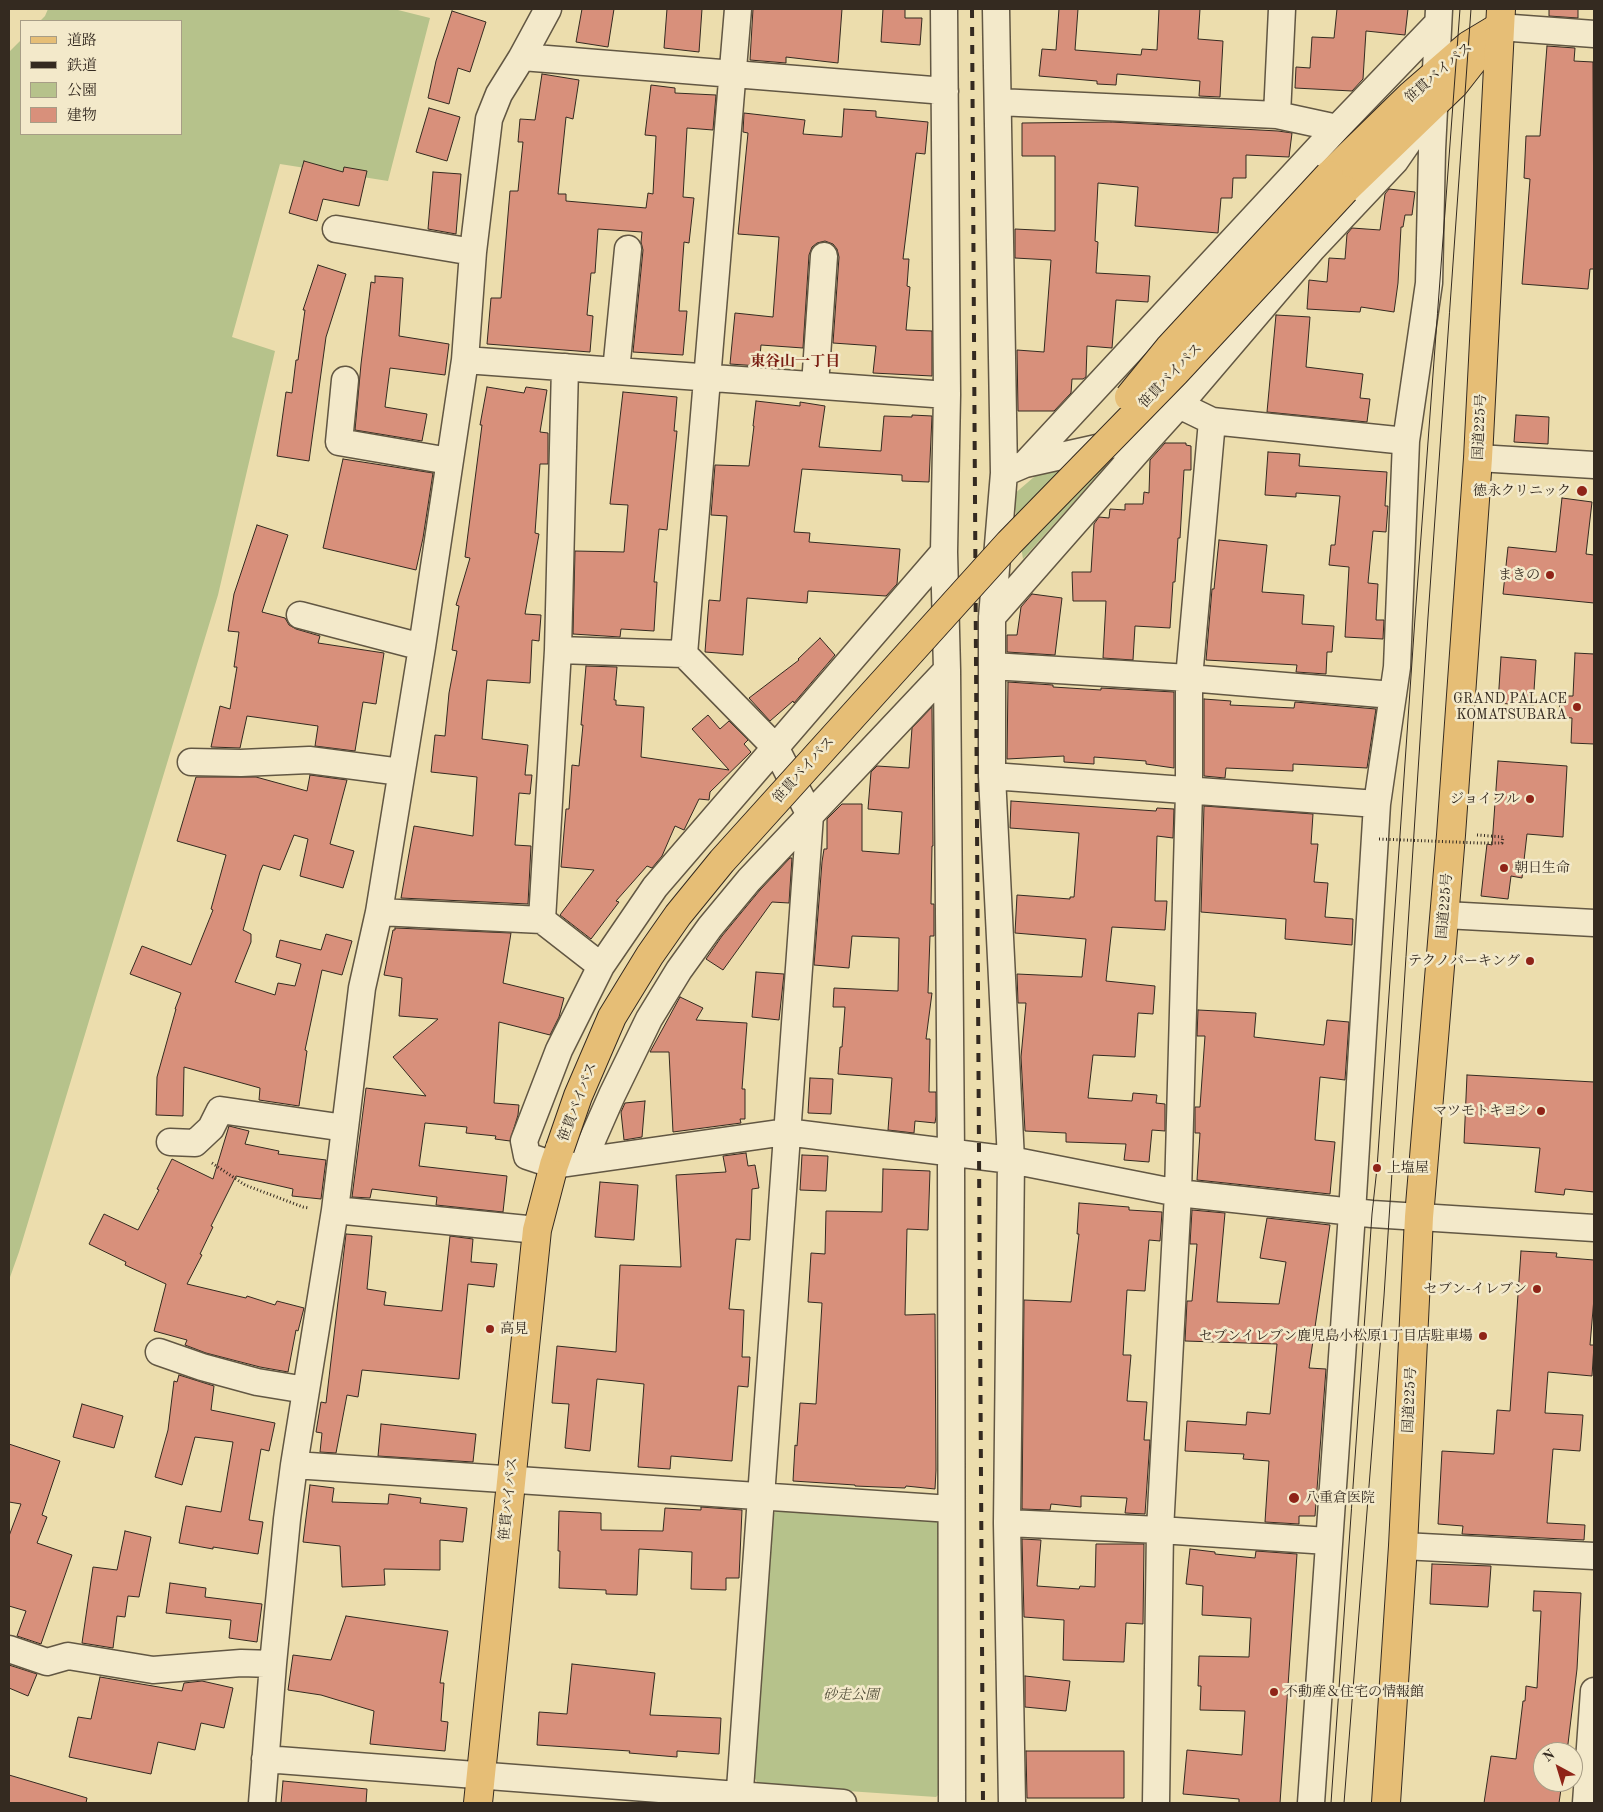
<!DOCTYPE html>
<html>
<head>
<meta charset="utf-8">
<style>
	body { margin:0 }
	#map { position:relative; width:1603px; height:1812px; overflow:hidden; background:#ecddad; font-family:"Old Standard TT","Noto Serif JP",serif }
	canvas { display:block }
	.frame { position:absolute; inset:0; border:10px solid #342a20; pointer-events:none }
	.legend { position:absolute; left:20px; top:20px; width:162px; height:115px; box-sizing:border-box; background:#f3e9ca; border:1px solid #a79d86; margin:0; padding:6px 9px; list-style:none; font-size:15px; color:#342a20 }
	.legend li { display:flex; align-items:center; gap:10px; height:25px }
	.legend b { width:25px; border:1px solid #a79d86 }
	.north { position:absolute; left:1533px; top:1742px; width:50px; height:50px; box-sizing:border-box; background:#f3e9ca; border:1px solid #a79d86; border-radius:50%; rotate:321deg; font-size:14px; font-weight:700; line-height:20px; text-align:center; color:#342a20 }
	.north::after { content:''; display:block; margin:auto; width:18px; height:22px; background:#8f2418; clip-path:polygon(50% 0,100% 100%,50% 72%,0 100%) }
</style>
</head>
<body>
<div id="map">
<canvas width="1603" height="1812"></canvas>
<div class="frame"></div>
<ul class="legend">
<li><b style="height:6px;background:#e6be76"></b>道路</li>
<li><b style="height:6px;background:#342a20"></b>鉄道</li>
<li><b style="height:14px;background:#b6c28b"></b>公園</li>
<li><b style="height:14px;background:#d8907b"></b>建物</li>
</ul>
<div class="north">N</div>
</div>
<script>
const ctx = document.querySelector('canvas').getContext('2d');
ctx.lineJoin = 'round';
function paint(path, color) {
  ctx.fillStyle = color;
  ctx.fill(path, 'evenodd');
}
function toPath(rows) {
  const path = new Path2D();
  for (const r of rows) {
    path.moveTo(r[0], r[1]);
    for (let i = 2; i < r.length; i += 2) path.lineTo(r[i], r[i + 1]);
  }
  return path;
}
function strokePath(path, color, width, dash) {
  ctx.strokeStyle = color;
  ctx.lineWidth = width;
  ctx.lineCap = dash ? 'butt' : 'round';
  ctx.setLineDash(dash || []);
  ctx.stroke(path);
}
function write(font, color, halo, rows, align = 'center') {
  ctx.font = font + ' "Old Standard TT","Noto Serif JP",serif';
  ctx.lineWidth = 5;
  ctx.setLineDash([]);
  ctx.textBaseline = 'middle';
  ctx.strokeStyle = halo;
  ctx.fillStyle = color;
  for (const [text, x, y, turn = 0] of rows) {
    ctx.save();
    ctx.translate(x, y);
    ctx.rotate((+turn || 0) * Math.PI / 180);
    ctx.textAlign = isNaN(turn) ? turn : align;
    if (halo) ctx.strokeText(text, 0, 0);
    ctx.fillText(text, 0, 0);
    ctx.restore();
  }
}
const green = toPath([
	[48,9,394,9,430,18,388,181,280,164,232,337,275,351,218,595,19,1252,9,1280,9,52,21,40,21,134,181,134,181,21,40,21,45,16],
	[1107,465,1023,559,1013,495,1041,471],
	[781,1506,936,1516,945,1526,946,1788,936,1797,759,1785,752,1774,768,1519]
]);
const building = toPath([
	[582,9,614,9,608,47,576,42,582,9],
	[667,9,702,9,699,52,664,48,667,9],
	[753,9,842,9,838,63,786,57,786,63,750,60,753,9],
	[883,9,905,9,905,18,922,18,920,45,881,42,883,9],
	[1059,9,1078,9,1075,50,1141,55,1142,49,1157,50,1159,9,1200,9,1198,39,1223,41,1220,97,1199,96,1200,81,1117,74,1116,85,1097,84,1097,81,1039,76,1042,49,1056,50,1059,9],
	[1337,9,1408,9,1405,35,1366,31,1363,79,1352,91,1295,88,1296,67,1310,68,1312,37,1334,38,1337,9],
	[1549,9,1578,9,1578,18,1549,16,1549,9],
	[452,11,486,22,470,72,458,68,449,104,428,98,436,61,452,11],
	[1547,46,1575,48,1574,61,1593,62,1594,269,1590,269,1588,289,1522,284,1530,179,1524,178,1526,136,1540,136,1547,46],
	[542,74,579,80,573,119,566,117,558,194,566,194,566,201,646,208,648,193,653,194,656,136,645,135,651,85,675,88,675,93,716,95,713,130,687,128,683,197,694,198,689,243,684,242,679,311,687,311,683,355,633,352,643,250,641,242,642,232,598,229,595,273,591,273,587,315,593,316,590,352,487,344,491,298,501,298,510,191,518,191,523,142,518,142,520,119,535,120,542,74],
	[429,108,460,117,447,161,416,152,429,108],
	[844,109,876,111,876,117,928,122,925,154,916,153,903,259,909,259,907,286,910,287,906,330,932,331,932,376,873,373,876,346,833,343,839,257,837,249,833,244,825,241,817,243,812,247,809,255,803,348,761,345,759,366,730,364,735,313,773,317,779,237,738,234,748,133,743,132,744,113,805,120,803,134,842,137,844,109],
	[1111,122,1278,131,1292,133,1289,157,1246,155,1246,178,1233,178,1232,198,1221,198,1218,233,1135,226,1138,187,1098,183,1095,241,1098,242,1096,273,1150,276,1148,302,1116,300,1112,348,1087,346,1086,377,1083,379,1072,379,1071,393,1054,411,1018,411,1017,350,1044,352,1051,260,1015,258,1015,229,1055,231,1055,156,1022,156,1022,123,1111,122],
	[304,161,343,172,344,167,367,171,359,206,323,199,317,221,289,213,304,161],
	[433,172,461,174,456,234,428,229,433,172],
	[1389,189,1415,192,1412,215,1405,215,1403,227,1401,227,1398,283,1394,312,1361,307,1360,312,1307,309,1309,280,1327,282,1329,258,1345,259,1347,234,1352,228,1380,230,1385,194,1389,189],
	[318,265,346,274,326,337,309,461,277,456,286,392,292,393,296,360,298,360,305,310,303,310,318,265],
	[375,276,403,278,399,336,449,344,445,375,390,368,385,407,427,414,422,441,355,430,361,364,371,282,375,283,375,276],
	[1276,315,1310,317,1306,367,1363,374,1360,398,1370,399,1367,422,1267,412,1276,315],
	[487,387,524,393,526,387,547,390,540,432,548,433,548,464,540,464,535,533,539,534,525,614,541,615,539,641,532,640,530,683,487,680,482,739,528,745,525,775,532,775,530,794,519,793,515,845,531,846,528,904,401,898,414,826,473,836,477,777,431,772,435,735,445,736,449,693,457,651,452,650,459,606,456,605,470,558,465,557,482,425,480,425,487,387],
	[623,392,677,397,674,431,677,431,667,530,659,529,654,582,657,582,654,631,621,629,620,637,573,634,575,551,624,552,628,505,610,504,623,392],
	[756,401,800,406,800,402,825,406,819,447,881,451,884,416,912,417,912,415,932,416,929,482,902,481,902,475,802,469,794,532,810,533,809,542,900,549,897,584,886,596,808,591,807,603,747,598,743,655,705,652,709,600,720,601,727,516,711,515,715,465,749,466,754,426,753,426,756,401],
	[1516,415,1549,417,1548,444,1514,442,1516,415],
	[1165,443,1186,443,1186,445,1191,446,1191,470,1184,470,1180,538,1178,538,1175,582,1173,582,1170,628,1135,626,1133,660,1103,658,1106,601,1073,601,1072,572,1091,572,1094,524,1099,517,1109,518,1110,509,1125,510,1125,504,1143,504,1144,492,1149,493,1150,460,1165,443],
	[1268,452,1300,454,1299,466,1387,472,1385,506,1388,506,1386,532,1373,531,1368,583,1378,584,1376,620,1384,620,1383,639,1345,637,1349,567,1329,565,1331,545,1335,545,1340,496,1296,493,1296,497,1265,495,1268,452],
	[343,459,433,473,423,538,416,570,323,548,343,459],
	[1562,498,1592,502,1586,554,1594,555,1594,603,1503,594,1508,547,1556,552,1562,498],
	[257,525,288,535,262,612,285,618,289,625,296,629,320,636,318,643,384,653,376,704,363,702,355,751,315,746,318,726,247,716,240,748,211,747,220,706,230,709,237,667,234,667,239,632,228,631,234,594,257,525],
	[1219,540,1267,545,1262,592,1304,595,1302,624,1334,626,1332,652,1327,652,1326,674,1296,672,1297,665,1206,660,1212,589,1214,589,1219,540],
	[1032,594,1062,598,1055,655,1007,652,1007,635,1017,635,1021,607,1032,594],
	[820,638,835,655,794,703,793,701,770,721,749,698,799,660,798,659,820,638],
	[1575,653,1594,654,1594,744,1571,743,1572,718,1559,717,1560,696,1573,696,1575,653],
	[1501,657,1536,660,1533,706,1498,703,1501,657],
	[586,666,617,667,614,700,616,700,616,705,644,707,641,757,729,770,692,729,708,715,720,729,729,721,748,740,744,744,751,752,710,792,709,800,699,799,684,830,675,826,662,856,652,868,647,866,616,901,619,902,591,939,560,915,594,870,561,867,566,809,569,809,572,765,579,766,583,725,581,725,586,666],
	[1008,682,1053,685,1053,687,1101,690,1101,688,1174,692,1174,768,1146,764,1146,761,1094,757,1094,764,1064,762,1064,756,1007,759,1008,682],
	[1204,699,1231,701,1230,705,1294,708,1295,702,1376,709,1367,768,1293,764,1293,771,1226,768,1225,778,1204,776,1204,699],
	[932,707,933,846,932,846,931,904,934,904,934,936,930,936,928,993,932,993,926,1039,930,1039,929,1092,936,1092,936,1116,935,1123,915,1121,914,1133,888,1130,892,1078,838,1074,840,1047,842,1047,845,1007,833,1007,834,988,898,991,899,938,852,936,849,968,814,965,822,862,824,849,827,849,827,819,842,804,862,804,862,851,899,854,902,812,868,809,871,772,877,766,909,768,912,728,932,707],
	[1498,761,1567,766,1563,837,1527,834,1522,878,1511,876,1508,899,1481,896,1487,844,1492,845,1498,761],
	[310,775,347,780,330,844,354,851,343,888,300,876,308,839,294,835,280,870,263,865,260,872,243,930,251,934,251,942,235,982,275,995,278,983,295,986,301,964,276,957,280,940,321,950,326,934,352,941,342,975,322,970,305,1050,307,1051,299,1106,259,1100,260,1088,184,1067,183,1116,156,1115,157,1077,176,1009,175,1009,181,993,130,974,142,946,191,965,213,910,211,909,226,855,177,841,196,777,256,777,307,791,310,775],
	[1011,801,1156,811,1157,808,1174,809,1173,838,1157,836,1155,901,1167,901,1165,930,1112,927,1106,981,1155,986,1153,1014,1138,1013,1135,1057,1093,1055,1088,1098,1132,1101,1133,1093,1157,1095,1156,1103,1165,1104,1165,1131,1152,1130,1149,1162,1124,1160,1126,1144,1066,1142,1066,1133,1025,1131,1021,1057,1026,1003,1018,1003,1017,974,1082,977,1086,939,1015,933,1017,895,1070,899,1070,897,1074,897,1079,833,1010,828,1011,801],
	[1204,806,1313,814,1311,844,1318,844,1314,882,1328,883,1325,917,1353,919,1352,945,1285,939,1286,919,1201,912,1204,806],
	[790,858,792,858,789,903,772,902,723,970,706,959,722,936,760,890,790,858],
	[395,928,511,933,503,983,564,998,559,1017,550,1035,499,1022,494,1103,519,1105,518,1115,510,1141,495,1139,496,1136,466,1133,467,1127,425,1123,419,1166,507,1176,503,1212,436,1205,437,1197,372,1189,370,1198,352,1197,366,1088,426,1096,393,1057,438,1019,399,1016,402,978,384,975,393,930,395,930,395,928],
	[756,972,784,974,779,1020,752,1017,756,972],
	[680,997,703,1008,696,1020,747,1023,742,1089,745,1089,745,1119,740,1119,741,1123,673,1132,669,1052,650,1052,680,997],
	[1198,1010,1256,1013,1254,1037,1324,1045,1327,1020,1349,1022,1345,1080,1320,1077,1315,1140,1335,1142,1330,1194,1197,1180,1200,1133,1195,1133,1195,1107,1200,1107,1205,1036,1197,1036,1198,1010],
	[1467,1075,1594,1082,1594,1192,1565,1189,1564,1195,1535,1192,1540,1148,1464,1143,1467,1075],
	[810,1078,833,1079,831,1114,808,1113,810,1078],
	[645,1101,642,1137,624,1140,621,1112,625,1103,645,1101],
	[229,1126,249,1131,245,1144,279,1151,278,1154,326,1160,321,1199,292,1196,293,1189,236,1176,211,1226,213,1227,200,1254,202,1255,187,1284,246,1298,247,1296,275,1305,277,1301,304,1308,298,1331,296,1330,288,1372,260,1367,206,1353,185,1345,187,1340,154,1331,166,1284,125,1265,126,1262,89,1244,104,1214,138,1230,159,1190,157,1189,172,1159,213,1179,229,1126],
	[746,1153,748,1166,755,1165,759,1188,752,1189,750,1240,736,1239,729,1309,744,1310,742,1357,750,1357,748,1387,738,1386,732,1461,671,1456,670,1469,638,1467,644,1384,597,1379,590,1451,565,1448,569,1404,552,1403,557,1346,616,1352,620,1265,681,1267,676,1175,726,1172,723,1156,746,1153],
	[802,1155,828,1156,826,1191,800,1190,802,1155],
	[883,1169,930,1171,928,1230,907,1229,905,1315,935,1314,936,1470,935,1489,906,1486,905,1488,855,1486,855,1485,793,1481,795,1445,797,1446,800,1403,816,1404,822,1303,808,1302,811,1253,825,1254,826,1211,882,1212,883,1169],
	[600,1182,638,1185,634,1240,595,1237,600,1182],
	[1079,1203,1129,1207,1129,1210,1162,1212,1160,1241,1149,1240,1145,1291,1127,1290,1123,1355,1131,1355,1127,1401,1147,1402,1144,1440,1150,1440,1145,1514,1125,1513,1127,1498,1081,1496,1081,1507,1051,1504,1050,1510,1022,1509,1024,1300,1071,1302,1079,1234,1077,1234,1079,1203],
	[1192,1210,1225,1213,1217,1302,1279,1304,1286,1262,1260,1258,1267,1218,1330,1225,1309,1368,1326,1369,1315,1516,1299,1516,1299,1524,1265,1522,1269,1461,1243,1459,1244,1454,1185,1451,1187,1421,1246,1425,1247,1412,1270,1414,1277,1344,1185,1341,1187,1301,1192,1301,1197,1244,1190,1244,1192,1210],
	[346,1234,372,1236,367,1289,386,1292,384,1305,442,1311,450,1236,473,1239,471,1262,497,1264,494,1287,468,1284,459,1379,362,1370,358,1397,347,1395,336,1453,320,1452,322,1433,316,1432,321,1402,326,1403,346,1234],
	[1521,1251,1557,1253,1556,1257,1594,1260,1594,1298,1590,1345,1594,1345,1592,1376,1548,1372,1545,1413,1583,1415,1580,1451,1553,1449,1547,1523,1585,1525,1584,1540,1462,1534,1463,1526,1438,1524,1442,1451,1494,1454,1497,1410,1510,1411,1521,1251],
	[179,1375,214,1386,211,1410,275,1423,269,1451,261,1449,249,1520,263,1522,258,1554,213,1547,213,1549,179,1543,186,1506,221,1512,233,1442,195,1437,182,1485,155,1477,168,1430,174,1381,177,1382,179,1375],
	[82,1404,123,1416,114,1448,73,1437,82,1404],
	[381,1424,476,1434,473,1462,378,1456,381,1424],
	[9,1444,60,1461,42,1515,47,1517,37,1543,72,1555,41,1644,17,1636,26,1611,9,1606,9,1536,21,1504,9,1502,9,1444],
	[310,1485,334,1488,332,1502,388,1504,389,1494,421,1498,420,1503,467,1508,463,1542,440,1540,440,1570,384,1569,385,1585,342,1587,340,1546,303,1542,310,1485],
	[701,1507,742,1510,739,1578,726,1578,726,1590,691,1589,692,1552,639,1549,637,1595,606,1594,606,1590,559,1588,560,1551,558,1551,559,1511,601,1513,601,1530,663,1531,665,1508,701,1510,701,1507],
	[125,1531,151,1537,139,1597,128,1596,125,1617,117,1616,113,1648,82,1643,93,1567,117,1570,125,1531],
	[1022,1539,1041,1540,1037,1586,1079,1589,1080,1586,1095,1587,1096,1544,1144,1544,1143,1624,1126,1623,1124,1662,1063,1660,1064,1620,1024,1617,1022,1539],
	[1190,1549,1215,1552,1215,1554,1255,1558,1256,1551,1297,1554,1280,1803,1239,1803,1239,1799,1183,1794,1187,1750,1242,1755,1245,1711,1200,1710,1201,1686,1198,1686,1199,1656,1249,1657,1251,1618,1202,1615,1203,1586,1186,1584,1190,1549],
	[1432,1564,1491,1566,1488,1607,1430,1604,1432,1564],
	[170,1583,206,1588,205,1597,262,1604,257,1642,229,1638,231,1620,166,1613,170,1583],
	[1534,1591,1581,1593,1577,1669,1567,1752,1543,1752,1543,1782,1562,1782,1559,1803,1484,1803,1491,1756,1516,1759,1523,1701,1525,1701,1526,1686,1537,1688,1541,1611,1533,1611,1534,1591],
	[346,1616,448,1631,440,1683,444,1683,441,1721,448,1722,445,1751,370,1744,374,1711,321,1695,288,1690,293,1655,331,1660,346,1616],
	[572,1664,655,1673,650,1715,721,1718,719,1754,677,1751,677,1757,629,1753,630,1751,537,1745,539,1712,567,1714,572,1664],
	[9,1665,37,1674,28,1696,9,1688,9,1665],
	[1025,1676,1070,1681,1066,1711,1025,1707,1025,1676],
	[100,1677,182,1691,184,1683,202,1681,233,1688,224,1728,201,1723,195,1750,158,1742,151,1774,69,1757,78,1717,91,1719,100,1677],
	[1026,1751,1124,1751,1124,1798,1027,1798,1026,1751],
	[9,1775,87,1798,86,1803,9,1803,9,1775],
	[283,1781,367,1789,366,1803,281,1803,283,1781]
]);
const path = toPath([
	[1477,835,1503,837,1502,843,1479,843],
	[212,1163,245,1185,303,1207,309,1208]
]);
const minor = toPath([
	[738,9,684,654,775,747,810,815,739,1803],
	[944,9,947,395,944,552,947,670,951,1153,952,1803],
	[996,9,1004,473,992,617,992,776,1011,1160,1007,1523,1012,1803],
	[1499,27,1594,34],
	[522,57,945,91],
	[998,102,1277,115,1337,128],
	[1277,115,1282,9],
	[336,229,473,252],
	[465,360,947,395],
	[616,371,628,249],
	[345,380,339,442,449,461],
	[815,385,824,256],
	[1179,405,1312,249,1395,161,1415,132],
	[1478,458,1594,465],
	[1025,464,1151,436,1179,405,1212,421,1406,441],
	[1004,473,1025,464,1337,128,1438,23],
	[944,552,655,887,601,966,559,1050,524,1141,527,1156,554,1165,786,1132,1011,1160,1178,1193,1372,1214,1594,1228],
	[300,615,422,647],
	[992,617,1151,436],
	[558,650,684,654],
	[992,666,1189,678,1393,695],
	[191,762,241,763,309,760,401,772],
	[992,776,1377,804],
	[379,912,542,920,601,966],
	[1445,915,1594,923],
	[542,920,558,650,565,367],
	[170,1142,195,1143,211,1128,220,1110,345,1128],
	[563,1160,590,1145,612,1095,649,1019,679,970,710,927,749,880,947,670],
	[335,1210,537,1230],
	[159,1352,202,1367,257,1382,306,1390],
	[294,1465,951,1509],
	[1007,1523,1160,1530,1328,1541],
	[1403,1546,1594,1556],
	[9,1649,47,1662,68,1656,153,1670,241,1663,273,1664],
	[265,1759,843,1803],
	[262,1803,273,1664,287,1519,294,1465,335,1210,362,988,379,912,422,647,465,360,473,252,489,119,499,94,522,57,548,9],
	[1156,1803,1160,1530,1178,1193,1189,792,1189,678,1212,421],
	[1311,1803,1352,1213,1377,804,1397,667,1406,441,1429,283,1432,150,1439,9],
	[1586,1803,1594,1691]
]);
const major = toPath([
	[1329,175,1411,95,1457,55,1469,45,1499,27],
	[1345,190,1454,85,1483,48],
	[478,1803,537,1230,554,1165,560,1148]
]);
const highway = toPath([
	[1386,1803,1403,1546,1419,1217,1451,835,1478,458,1501,9]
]);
const tram = toPath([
	[1331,1803,1372,1214,1377,1168,1415,618,1460,9],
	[1344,1803,1384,1296,1428,617,1471,9]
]);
const rail = toPath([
	[972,9,983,1803]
]);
const pathBridge = toPath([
	[1379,839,1479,843]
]);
const majorBridge = toPath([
	[1129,397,1169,348,1329,175],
	[560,1148,578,1096,612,1017,650,955,678,915,722,861,1009,543,1175,373,1345,190]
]);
const markers = [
	[1582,491,6,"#8f2418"],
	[1550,575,5,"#8f2418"],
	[1577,707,5,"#8f2418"],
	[1530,799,5,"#8f2418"],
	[1504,868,5,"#8f2418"],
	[1530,961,5,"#8f2418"],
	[1541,1111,5,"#8f2418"],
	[1377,1168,5,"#8f2418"],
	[1537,1289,5,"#8f2418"],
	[490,1329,5,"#8f2418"],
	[1483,1336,5,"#8f2418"],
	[1294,1498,6,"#8f2418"],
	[1274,1692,5,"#8f2418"]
];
const streetNames = [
	["笹貫バイパス",1439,73,-41],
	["笹貫バイパス",1171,376,-46],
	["国道225号",1480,427,-87],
	["笹貫バイパス",804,770,-48],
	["国道225号",1445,906,-85],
	["笹貫バイパス",578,1102,-69],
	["国道225号",1410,1400,-87],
	["笹貫バイパス",509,1499,-84]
];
const poiNames = [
	["徳永クリニック",1571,491],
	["まきの",1540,575],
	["GRAND PALACE",1567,699],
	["KOMATSUBARA",1567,715],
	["ジョイフル",1520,799],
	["朝日生命",1514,868,"left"],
	["テクノパーキング",1520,961],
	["マツモトキヨシ",1531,1111],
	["上塩屋",1387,1168,"left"],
	["セブン-イレブン",1527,1289],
	["高見",500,1329,"left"],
	["セブンイレブン鹿児島小松原1丁目店駐車場",1473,1336],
	["八重倉医院",1305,1498,"left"],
	["不動産＆住宅の情報館",1284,1692,"left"]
];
const parkNames = [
	["砂走公園",851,1695]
];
const neighbourhoodNames = [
	["東谷山一丁目",795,362]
];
paint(green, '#b6c28b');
paint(building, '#d8907b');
strokePath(building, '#342a20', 1);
strokePath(minor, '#625743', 29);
strokePath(major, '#342a20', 30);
strokePath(highway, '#342a20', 30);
strokePath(path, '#342a20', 3, [1, 2.5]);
strokePath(minor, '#f3e9ca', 26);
strokePath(major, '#e6be76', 28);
strokePath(highway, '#e6be76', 28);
strokePath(tram, '#342a20', 1);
strokePath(rail, '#342a20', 4, [9, 9]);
strokePath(majorBridge, '#342a20', 30, []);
strokePath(pathBridge, '#342a20', 3, [1, 2.5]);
strokePath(majorBridge, '#e6be76', 28);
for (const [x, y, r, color] of markers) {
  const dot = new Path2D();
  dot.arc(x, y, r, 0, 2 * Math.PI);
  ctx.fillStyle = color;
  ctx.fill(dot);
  strokePath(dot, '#f3e9ca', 2);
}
write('14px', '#342a20', '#f3e9ca', streetNames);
write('14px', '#342a20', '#f3e9ca', poiNames, 'right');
write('italic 14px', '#54503b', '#f3e9ca', parkNames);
write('bold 15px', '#7a1f14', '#f3e9ca', neighbourhoodNames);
</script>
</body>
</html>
